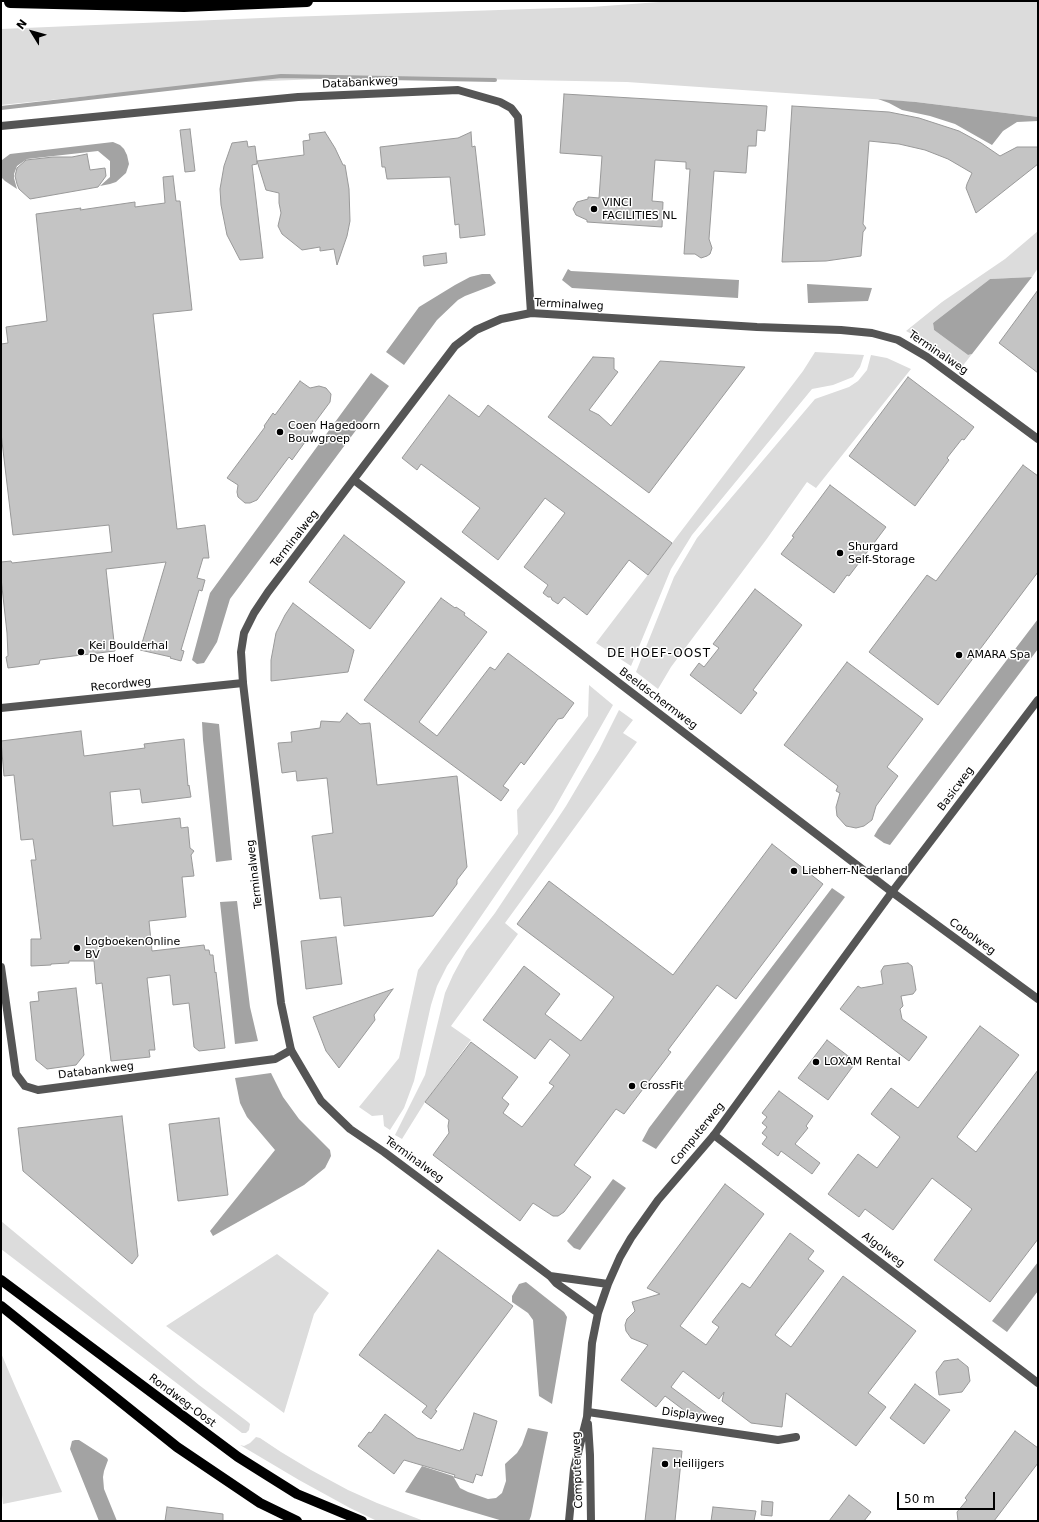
<!DOCTYPE html>
<html>
<head>
<meta charset="utf-8">
<style>
	body { margin:0 }
	#map { position:relative; width:1039px; height:1522px; overflow:hidden; background:#fff; font-family:"DejaVu Sans",sans-serif }
	canvas { display:block }
	.frame { position:absolute; inset:0; border:2px solid #000; pointer-events:none }
	.north { position:absolute; left:12px; top:12px; width:40px; height:40px; -webkit-text-stroke:3px #fff; paint-order:stroke; rotate:307deg; font-size:11px; font-weight:700; line-height:16px; text-align:center; color:#000 }
	.north::after { content:''; display:block; margin:auto; width:14px; height:18px; background:#000; clip-path:polygon(50% 0,100% 100%,50% 72%,0 100%) }
	.scale { position:absolute; left:897px; top:1492px; width:98px; height:18px; box-sizing:border-box; border:2px solid #000; border-top:0; padding-left:5px; font-size:12px; line-height:14px; white-space:nowrap; color:#000; -webkit-text-stroke:3px #fff; paint-order:stroke }
</style>
</head>
<body>
<div id="map">
<canvas width="1039" height="1522"></canvas>
<div class="frame"></div>
<div class="north">N</div>
<div class="scale">50 m</div>
</div>
<script>
const ctx = document.querySelector('canvas').getContext('2d');
ctx.lineJoin = 'round';
function paint(path, color) {
  ctx.fillStyle = color;
  ctx.fill(path, 'evenodd');
}
function toPath(rows) {
  const path = new Path2D();
  for (const r of rows) {
    path.moveTo(r[0], r[1]);
    for (let i = 2; i < r.length; i += 2) path.lineTo(r[i], r[i + 1]);
  }
  return path;
}
function strokePath(path, color, width, dash) {
  ctx.strokeStyle = color;
  ctx.lineWidth = width;
  ctx.lineCap = dash ? 'butt' : 'round';
  ctx.setLineDash(dash || []);
  ctx.stroke(path);
}
function write(font, color, halo, rows, align = 'center') {
  ctx.font = font + ' "DejaVu Sans",sans-serif';
  ctx.lineWidth = 3;
  ctx.setLineDash([]);
  ctx.textBaseline = 'middle';
  ctx.strokeStyle = halo;
  ctx.fillStyle = color;
  for (const [text, x, y, turn = 0] of rows) {
    ctx.save();
    ctx.translate(x, y);
    ctx.rotate((+turn || 0) * Math.PI / 180);
    ctx.textAlign = isNaN(turn) ? turn : align;
    if (halo) ctx.strokeText(text, 0, 0);
    ctx.fillText(text, 0, 0);
    ctx.restore();
  }
}
const green = toPath([
	[673,1,1038,1,1038,117,916,102,627,82,370,77,218,83,1,105,1,29,285,17,591,7],
	[1038,231,1038,268,1032,277,990,279,933,323,934,330,968,355,972,354,961,368,923,340,906,331,942,302,1005,259],
	[815,352,864,355,860,367,853,377,833,385,812,389,692,535,671,569,631,666,596,643,803,371],
	[871,355,887,358,911,369,816,488,807,482,766,540,671,667,658,689,636,672,674,577,697,538,815,399,849,387,858,381,867,370],
	[589,685,613,705,553,811,447,966,437,986,431,1005,414,1081,404,1108,390,1130,384,1126,383,1115,372,1116,359,1107,399,1058,418,970,518,834,517,810,588,716],
	[619,710,633,720,623,733,637,742,505,923,518,934,451,1026,471,1040,425,1102,402,1139,395,1135,425,1075,445,993,453,975,466,951,495,913,566,806,599,750],
	[1,1221,199,1385,248,1422,250,1424,249,1430,246,1433,242,1433,1,1249],
	[277,1254,329,1293,314,1314,284,1413,166,1326],
	[1,1353,15,1386,62,1492,3,1504,1,1486],
	[256,1437,260,1438,281,1452,311,1470,348,1490,377,1503,424,1521,377,1521,350,1508,299,1480,240,1445,244,1446,250,1443]
]);
const water = toPath([
	[878,99,916,102,1038,117,1038,121,1017,122,1003,131,992,145,955,124,930,116,902,110,889,103],
	[113,142,120,145,124,149,127,155,129,164,126,173,116,182,110,184,100,186,110,177,110,161,98,151,27,159,17,166,14,174,14,178,17,189,5,181,2,178,2,160,10,154],
	[568,269,571,271,739,280,738,298,572,288,562,280],
	[482,274,490,274,496,283,491,286,465,296,458,300,437,320,404,365,386,352,419,307,455,285,470,277],
	[1032,277,972,354,968,355,934,330,933,323,990,279],
	[807,284,872,288,868,301,811,303,808,303],
	[371,373,389,386,230,599,217,642,204,663,197,664,192,660,210,593],
	[1038,619,1038,649,890,845,884,843,874,836,878,829],
	[202,722,219,724,232,860,216,862,203,740],
	[832,888,845,897,656,1149,642,1141,649,1128],
	[237,901,250,1007,258,1041,235,1044,220,902],
	[271,1073,283,1097,299,1119,330,1150,331,1156,325,1168,304,1185,213,1236,210,1231,275,1150,247,1117,240,1103,235,1078],
	[613,1179,626,1188,580,1250,574,1248,567,1241],
	[1038,1262,1038,1291,1007,1332,992,1321],
	[526,1282,564,1312,567,1317,552,1404,539,1396,533,1320,528,1313,512,1302,512,1296,519,1284],
	[528,1428,548,1432,531,1516,529,1521,503,1521,405,1492,422,1466,453,1476,460,1488,468,1492,488,1499,496,1498,502,1493,506,1481,505,1464,517,1453,522,1445],
	[75,1440,79,1440,107,1458,108,1460,104,1471,103,1477,104,1489,117,1521,99,1521,70,1449,72,1441]
]);
const stream = toPath([
	[1,108,281,76,495,80]
]);
const building = toPath([
	[564,94,767,106,765,131,757,130,756,146,748,146,746,173,714,171,709,239,712,248,710,254,707,256,701,258,695,254,684,254,690,169,686,169,686,162,655,160,652,201,663,202,662,227,587,222,587,220,576,215,573,209,577,202,588,199,588,197,599,198,602,156,560,153,564,94],
	[792,106,889,112,919,118,959,131,981,143,1000,156,1017,147,1038,147,1038,164,976,213,966,188,967,184,972,173,948,159,925,150,899,144,869,141,863,224,866,228,863,232,861,256,826,261,782,262,792,106],
	[190,129,195,171,185,172,180,130,190,129],
	[325,132,335,148,343,165,345,165,349,189,350,221,347,236,337,265,334,249,320,251,320,247,302,250,282,234,278,226,281,213,279,203,279,193,266,190,257,161,257,164,252,165,263,258,240,260,227,235,221,205,220,189,224,166,232,143,247,141,248,147,255,146,257,161,304,155,303,141,310,140,309,134,325,132],
	[471,132,472,147,475,146,485,235,460,238,459,224,455,225,450,177,387,179,385,167,382,167,380,147,458,138,471,132],
	[87,154,90,170,105,168,106,176,98,187,30,199,19,189,17,184,15,176,17,168,26,160,53,157,72,157,87,154],
	[173,176,176,201,180,201,192,310,153,314,177,529,205,525,209,558,203,558,197,578,205,580,202,591,199,590,181,650,184,651,181,661,170,658,171,657,140,650,166,562,106,569,115,651,40,660,39,664,8,668,6,657,8,656,7,633,1,578,1,562,11,561,12,563,112,552,109,525,13,535,1,433,1,344,8,343,6,327,47,321,36,214,81,208,80,210,135,202,135,207,165,203,163,177,173,176],
	[446,253,447,263,424,266,423,256,446,253],
	[1038,290,1038,373,999,343,1038,290],
	[593,357,614,358,614,369,618,372,589,410,599,415,611,426,660,361,745,367,649,493,548,417,593,357],
	[908,377,974,427,964,440,962,439,947,458,949,460,915,506,849,456,908,377],
	[300,381,310,388,319,386,326,388,331,394,330,402,310,429,313,431,292,460,289,457,257,500,250,503,245,503,238,497,237,492,238,485,227,478,265,427,264,426,273,413,275,415,300,381],
	[449,395,479,417,488,405,672,543,648,575,629,560,587,615,564,597,558,604,552,600,551,597,548,597,543,593,548,585,524,567,565,513,545,498,498,560,462,532,480,508,421,464,417,470,402,458,449,395],
	[1023,465,1038,476,1038,572,938,705,869,652,927,575,936,581,1023,465],
	[830,485,886,527,849,576,847,575,834,593,781,554,794,537,792,536,830,485],
	[344,535,405,582,370,629,309,582,344,535],
	[755,589,802,625,753,690,757,693,741,714,690,675,699,663,704,667,719,648,713,644,755,589],
	[441,598,455,608,456,607,465,613,464,615,487,632,419,722,437,736,490,667,495,670,508,653,574,703,563,718,558,719,524,765,521,762,503,786,509,790,501,801,364,700,441,598],
	[293,603,354,650,348,672,271,681,271,660,276,633,285,615,293,603],
	[847,662,923,719,887,767,898,776,876,806,872,820,864,826,856,828,846,826,837,816,836,807,840,793,836,791,838,786,784,745,847,662],
	[347,713,360,724,370,723,377,785,457,776,467,867,457,880,457,884,433,916,344,926,341,897,320,899,312,836,333,833,327,778,297,781,296,771,282,773,278,743,292,742,291,732,320,728,321,721,340,722,347,713],
	[81,731,84,756,145,748,144,744,184,739,188,786,189,785,191,797,142,803,140,789,110,792,113,826,180,818,181,828,188,827,190,848,194,851,191,855,194,876,182,877,186,917,149,921,152,951,204,945,205,950,209,950,210,955,213,955,215,973,216,972,225,1048,199,1051,194,1047,189,1003,173,1005,170,975,147,978,155,1050,149,1050,150,1057,111,1061,102,983,96,984,94,961,69,961,69,963,51,964,51,965,31,966,31,939,41,939,31,860,36,860,33,839,21,840,14,775,4,776,1,741,81,731],
	[772,844,823,884,736,999,717,985,668,1050,671,1052,624,1114,616,1109,574,1165,591,1177,564,1212,558,1216,553,1216,533,1203,520,1221,433,1155,449,1133,448,1126,449,1120,425,1102,471,1042,518,1077,502,1098,509,1104,503,1113,522,1127,554,1086,549,1083,570,1055,550,1039,535,1059,483,1020,524,966,560,994,545,1014,581,1041,614,997,517,924,549,881,673,975,772,844],
	[336,937,342,984,306,989,301,941,336,937],
	[908,963,912,966,916,990,913,994,901,996,903,1006,900,1009,902,1019,927,1037,909,1061,840,1009,858,986,861,988,883,984,881,971,884,966,908,963],
	[76,988,84,1055,76,1065,47,1069,36,1060,30,1002,39,1001,38,992,76,988],
	[393,989,374,1015,375,1020,339,1068,326,1051,313,1017,393,989],
	[980,1026,1019,1055,957,1137,976,1152,1038,1070,1038,1239,990,1302,934,1260,972,1209,932,1178,893,1230,865,1209,859,1217,828,1194,858,1154,877,1168,900,1137,871,1114,891,1088,918,1108,980,1026],
	[827,1040,856,1062,828,1100,798,1078,827,1040],
	[779,1091,813,1116,806,1126,808,1128,795,1144,820,1163,812,1174,781,1151,778,1156,762,1144,767,1137,762,1133,767,1127,762,1123,767,1117,762,1113,779,1091],
	[122,1116,138,1256,132,1264,23,1171,18,1128,122,1116],
	[219,1118,228,1195,178,1201,169,1124,219,1118],
	[725,1184,764,1214,680,1326,706,1345,719,1327,712,1322,742,1283,750,1288,790,1233,814,1251,808,1259,824,1271,775,1335,791,1347,843,1276,916,1331,868,1393,886,1407,856,1446,786,1393,782,1427,751,1423,722,1401,724,1392,719,1399,683,1371,671,1387,714,1419,693,1417,665,1396,656,1407,621,1380,648,1345,631,1338,626,1331,625,1325,627,1319,635,1311,632,1302,660,1294,647,1288,725,1184],
	[438,1250,513,1306,435,1410,437,1411,431,1419,422,1412,427,1406,359,1355,438,1250],
	[958,1359,968,1367,970,1381,962,1392,939,1395,936,1372,944,1361,958,1359],
	[915,1384,950,1410,924,1444,890,1418,915,1384],
	[474,1413,497,1421,482,1476,476,1474,473,1483,454,1477,455,1475,404,1460,394,1474,358,1446,369,1432,371,1433,385,1414,417,1438,460,1451,461,1449,463,1450,474,1413],
	[1015,1431,1038,1448,1038,1463,994,1521,958,1521,957,1512,967,1500,965,1498,1015,1431],
	[653,1448,682,1451,675,1521,645,1521,653,1448],
	[849,1495,871,1512,864,1521,829,1521,849,1495],
	[762,1501,773,1502,772,1516,761,1515,762,1501],
	[167,1507,223,1514,223,1521,165,1521,167,1507],
	[713,1507,756,1511,754,1521,711,1521,713,1507]
]);
const minor = toPath([
	[1,126,298,97,458,90,500,102,511,108,518,117,531,313],
	[354,480,892,892,1038,999],
	[1,708,243,683],
	[1,967,16,1074,25,1086,38,1090,275,1059,291,1050],
	[714,1135,1038,1383],
	[588,1412,778,1440,796,1437]
]);
const tertiary = toPath([
	[550,1276,608,1284],
	[598,1313,556,1283,550,1276,384,1152,350,1129,321,1101,291,1050,281,1003,243,683,241,652,244,633,254,613,268,592,455,346,476,330,501,319,531,313,757,327,841,330,872,333,898,340,927,357,1038,439],
	[588,1424,590,1455,591,1521],
	[569,1521,574,1469,587,1417,592,1343,598,1313,608,1284,620,1257,631,1238,658,1200,714,1135,892,892,1038,700]
]);
const primary = toPath([
	[1,1280,238,1457,297,1494,362,1521],
	[1,1306,177,1447,260,1503,297,1521]
]);
const motorway = toPath([
	[10,2,184,6,307,1]
]);
const markers = [
	[594,209,4,"#000"],
	[280,432,4,"#000"],
	[840,553,4,"#000"],
	[81,652,4,"#000"],
	[959,655,4,"#000"],
	[794,871,4,"#000"],
	[77,948,4,"#000"],
	[816,1062,4,"#000"],
	[632,1086,4,"#000"],
	[665,1464,4,"#000"]
];
const streetNames = [
	["Databankweg",360,83,-3],
	["Terminalweg",569,305,3],
	["Terminalweg",938,353,34],
	["Terminalweg",295,539,-52],
	["Recordweg",121,685,-6],
	["Beeldschermweg",658,699,37],
	["Basicweg",956,789,-53],
	["Terminalweg",255,874,-97],
	["Cobolweg",972,937,36],
	["Databankweg",96,1071,-7],
	["Computerweg",698,1134,-51],
	["Terminalweg",414,1160,36],
	["Algolweg",883,1250,37],
	["Rondweg-Oost",182,1401,37],
	["Displayweg",693,1416,8],
	["Computerweg",578,1470,-92]
];
const poiNames = [
	["VINCI",602,203],
	["FACILITIES NL",602,216],
	["Coen Hagedoorn",288,426],
	["Bouwgroep",288,439],
	["Shurgard",848,547],
	["Self-Storage",848,560],
	["Kei Boulderhal",89,646],
	["De Hoef",89,659],
	["AMARA Spa",967,655],
	["Liebherr-Nederland",802,871],
	["LogboekenOnline",85,942],
	["BV",85,955],
	["LOXAM Rental",824,1062],
	["CrossFit",640,1086],
	["Heilijgers",673,1464]
];
const neighbourhoodNames = [
	["DE HOEF-OOST",659,654]
];
paint(green, '#dcdcdc');
paint(water, '#a3a3a3');
strokePath(stream, '#a3a3a3', 4);
paint(building, '#c4c4c4');
strokePath(building, '#999', 1);
strokePath(minor, '#555', 8);
strokePath(tertiary, '#555', 8);
strokePath(primary, '#000', 10);
strokePath(motorway, '#000', 12);
for (const [x, y, r, color] of markers) {
  const dot = new Path2D();
  dot.arc(x, y, r, 0, 2 * Math.PI);
  ctx.fillStyle = color;
  ctx.fill(dot);
  strokePath(dot, '#fff', 1.5);
}
write('11px', '#000', '#fff', streetNames);
write('11px', '#000', '#fff', poiNames, 'left');
ctx.letterSpacing = '1px';
write('12px', '#000', '#fff', neighbourhoodNames);
ctx.letterSpacing = '0px';
</script>
</body>
</html>
